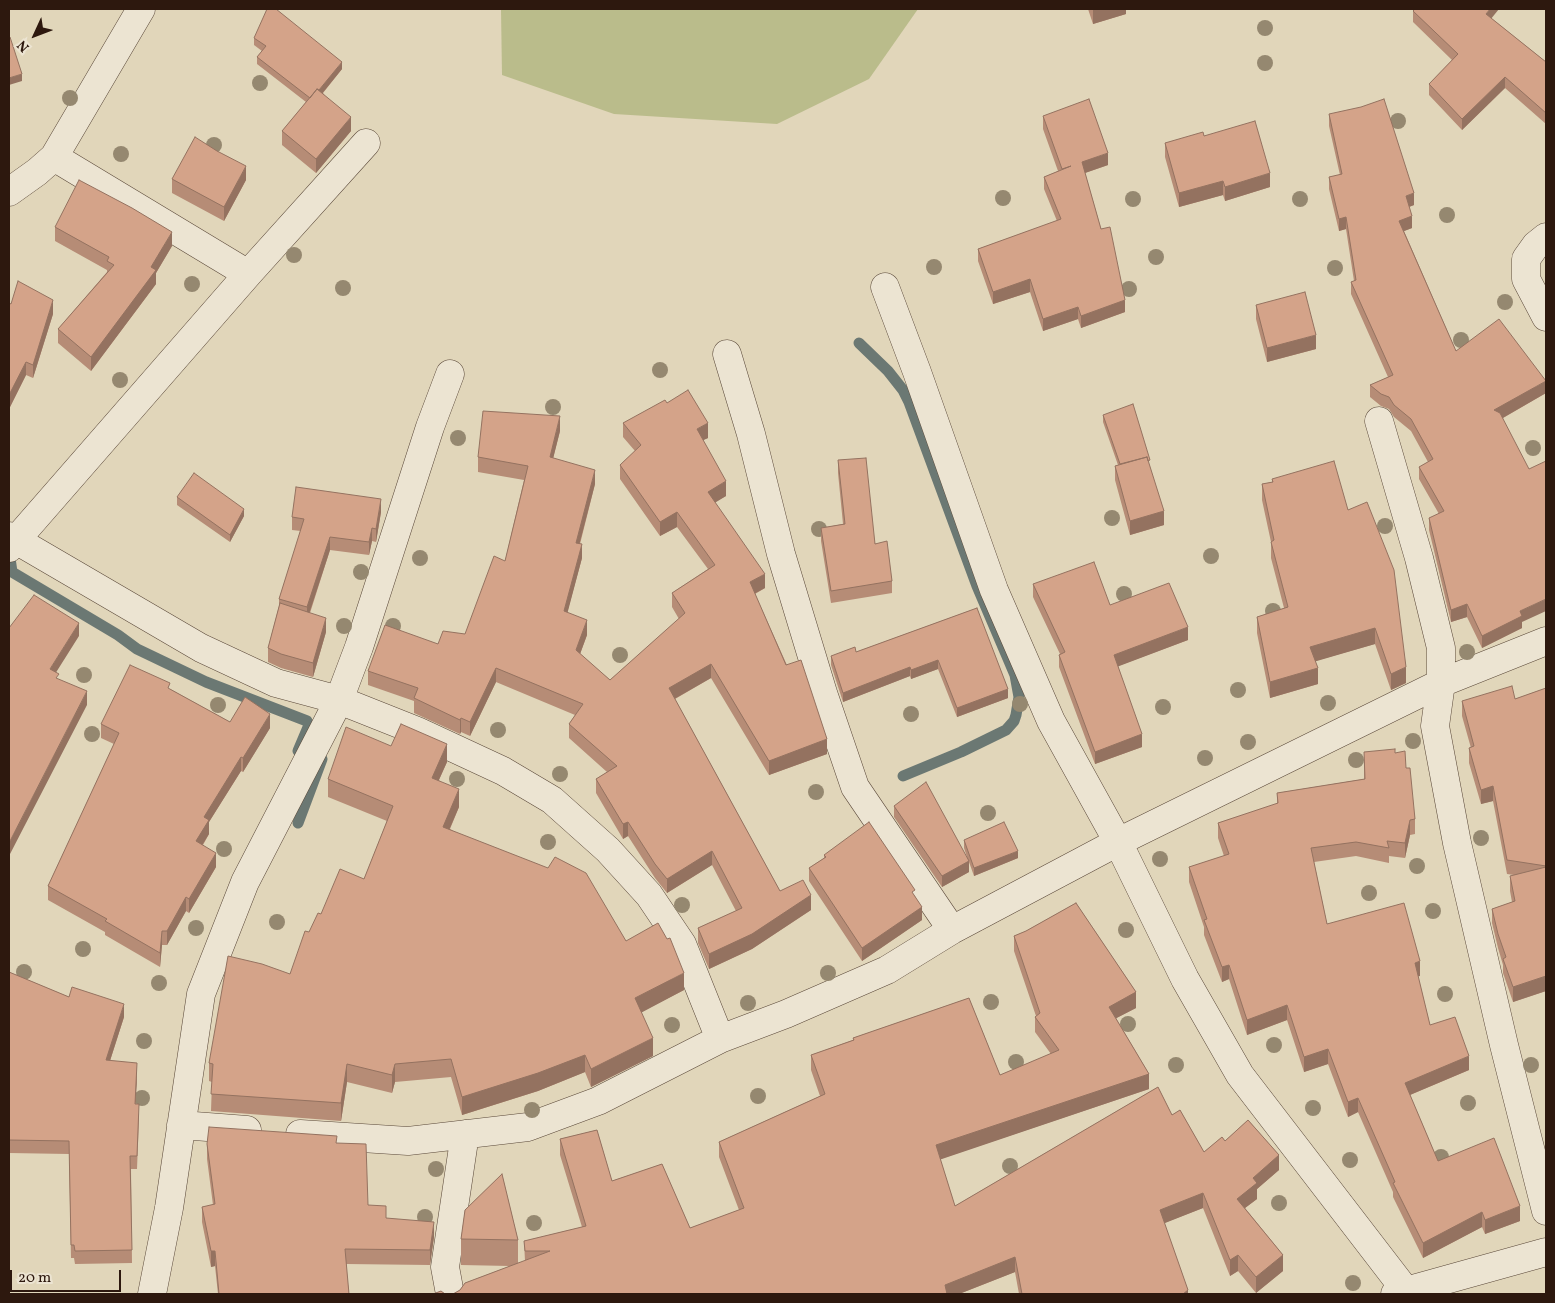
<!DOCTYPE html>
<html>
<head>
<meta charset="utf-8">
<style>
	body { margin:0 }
	#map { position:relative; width:1555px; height:1303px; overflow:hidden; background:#e1d6ba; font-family:Vollkorn,serif }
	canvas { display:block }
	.frame { position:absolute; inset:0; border:10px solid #2d180e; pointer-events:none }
	.north { position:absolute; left:10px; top:10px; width:50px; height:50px; -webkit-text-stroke:4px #ece4d2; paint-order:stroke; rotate:227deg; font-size:14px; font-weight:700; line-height:20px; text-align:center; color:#2d180e }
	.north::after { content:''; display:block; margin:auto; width:18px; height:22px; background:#2d180e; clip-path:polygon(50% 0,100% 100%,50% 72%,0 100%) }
	.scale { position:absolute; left:10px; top:1270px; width:111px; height:22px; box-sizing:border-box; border:2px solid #2d180e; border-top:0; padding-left:6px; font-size:15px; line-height:18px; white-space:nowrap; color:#2d180e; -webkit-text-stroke:4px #ece4d2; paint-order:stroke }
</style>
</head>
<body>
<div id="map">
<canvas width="1555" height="1303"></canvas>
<div class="frame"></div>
<div class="north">N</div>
<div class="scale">20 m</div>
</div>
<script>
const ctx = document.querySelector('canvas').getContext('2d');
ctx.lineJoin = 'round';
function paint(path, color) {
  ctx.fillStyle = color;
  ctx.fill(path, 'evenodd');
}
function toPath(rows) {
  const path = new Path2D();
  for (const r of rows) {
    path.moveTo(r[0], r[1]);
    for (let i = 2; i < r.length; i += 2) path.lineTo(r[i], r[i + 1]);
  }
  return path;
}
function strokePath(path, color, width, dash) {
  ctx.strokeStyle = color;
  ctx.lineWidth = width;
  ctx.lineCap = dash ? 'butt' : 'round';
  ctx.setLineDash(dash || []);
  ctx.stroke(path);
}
const green = toPath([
	[501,9,918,9,869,79,777,124,614,114,502,75]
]);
const stream = toPath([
	[859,343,888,371,903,390,909,402,977,586,1015,675,1019,697,1016,715,1014,721,1006,730,961,752,903,776],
	[9,551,12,572,118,635,137,649,206,682,307,721,309,725,298,751],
	[298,823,322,759]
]);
const street = toPath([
	[54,157,248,274],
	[9,192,37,172,54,157,141,9],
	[1546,237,1536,245,1526,259,1526,279,1546,317],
	[885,287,917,372,994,590,1051,721,1118,842,1185,979,1240,1075,1406,1291],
	[727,354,751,434,781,554,823,693,855,787,952,930],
	[1379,421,1419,558,1441,648,1441,683,1435,726,1457,843,1504,1045,1546,1211],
	[9,536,201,648,276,683,339,700,417,731,503,771,552,800,608,850,649,895,682,944,720,1039],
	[9,548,248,274,366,143],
	[181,1125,247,1130],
	[300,1134,408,1141,528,1127,598,1101,720,1039,786,1014,887,970,952,930,1118,842,1441,683,1546,641],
	[152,1294,169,1208,201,994,245,882,339,700,359,647,430,427,450,374],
	[450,1294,445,1267,465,1134],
	[1395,1294,1546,1252]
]);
const trees = [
	[1265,28],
	[1265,63],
	[260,83],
	[70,98],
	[1398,121],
	[214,145],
	[121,154],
	[1003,198],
	[1133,199],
	[1300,199],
	[1447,215],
	[294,255],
	[1156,257],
	[934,267],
	[1335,268],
	[192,284],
	[343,288],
	[1129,289],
	[1505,302],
	[1461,340],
	[660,370],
	[120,380],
	[553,407],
	[458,438],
	[1533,448],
	[1112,518],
	[1385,526],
	[819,529],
	[1211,556],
	[420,558],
	[361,572],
	[1124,594],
	[1273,611],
	[344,626],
	[393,626],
	[1467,652],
	[620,655],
	[84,675],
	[1238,690],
	[1328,703],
	[1020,704],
	[218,705],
	[1163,707],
	[911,714],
	[498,730],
	[92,734],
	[1413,741],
	[1248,742],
	[1205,758],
	[1356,760],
	[560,774],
	[457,779],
	[816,792],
	[988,813],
	[1481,838],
	[548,842],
	[224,849],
	[1160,859],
	[1417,866],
	[1369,893],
	[682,905],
	[1433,911],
	[277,922],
	[196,928],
	[1126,930],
	[83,949],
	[24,972],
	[828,973],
	[159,983],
	[1445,994],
	[991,1002],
	[748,1003],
	[1128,1024],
	[672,1025],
	[144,1041],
	[1274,1045],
	[1016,1062],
	[1176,1065],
	[1531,1065],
	[758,1096],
	[142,1098],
	[1468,1103],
	[1313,1108],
	[532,1110],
	[1441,1157],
	[1350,1160],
	[1010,1166],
	[436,1169],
	[1279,1203],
	[425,1217],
	[534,1223],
	[1353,1283]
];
const wall = toPath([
	[1088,9,1126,9,1126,14,1093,24],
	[1413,11,1491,18,1546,62,1546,124,1505,88,1462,130,1429,95,1429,84,1452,60,1413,22],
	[254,38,342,69,323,93,351,131,316,173,282,145,282,131,306,102,257,64,257,57,262,51,254,45],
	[1329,114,1414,205,1409,207,1412,228,1404,231,1456,351,1546,393,1503,418,1522,628,1482,648,1467,617,1451,622,1429,530,1429,518,1439,514,1419,479,1419,467,1428,462,1411,431,1394,417,1389,409,1381,406,1370,397,1370,385,1388,377,1351,294,1351,282,1354,281,1346,229,1339,231,1329,189,1329,177,1340,175,1329,126],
	[1043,116,1108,165,1085,173,1125,312,1081,328,1078,319,1043,331,1030,292,993,304,978,261,978,249,1057,221,1044,189,1044,177,1058,171,1043,129],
	[1204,136,1270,187,1225,201,1223,195,1179,207,1165,157,1165,143],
	[172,179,246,180,224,221,172,193],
	[55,227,172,246,156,273,156,284,91,371,58,343,58,329,107,272,107,270,55,241],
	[9,303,11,304,53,314,33,378,26,375,9,409],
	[1256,305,1316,349,1267,362,1256,319],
	[667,403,708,438,703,440,726,496,715,502,765,588,755,594,827,754,769,775,711,678,675,699,780,891,811,910,752,949,709,969,698,943,698,928,736,911,712,865,667,893,655,878,628,836,623,839,596,793,596,779,607,772,569,738,569,724,575,715,496,682,470,736,461,732,460,734,414,713,414,701,368,685,368,671,438,644,465,634,505,561,524,480,478,472,478,457,560,431,553,458,595,484,580,544,582,558,567,613,587,635,580,654,610,680,679,619,672,607,672,593,708,569,677,527,660,536,620,479,620,465,635,451,623,437,623,423],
	[1103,415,1150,467,1164,525,1130,535,1115,480,1115,466,1118,465,1103,422],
	[838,460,892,581,892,593,831,603,821,541,821,528,843,524,838,473],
	[1272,479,1348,510,1406,683,1391,690,1375,644,1315,661,1318,684,1270,698,1257,633,1257,617,1284,608,1271,558,1271,542,1262,500,1262,484,1272,482],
	[177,497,244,516,230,542,177,505],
	[381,512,376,542,372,541,369,555,330,550,310,613,326,632,313,677,281,668,268,662,268,648,279,606,279,599,301,531,292,530,292,517],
	[1033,584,1110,605,1188,640,1118,666,1142,747,1095,764,1059,667,1059,655,1060,654,1033,597],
	[977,608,1008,698,957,717,938,669,911,679,910,676,843,702,831,665,831,656,856,652],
	[1546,688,1546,991,1513,1002,1503,973,1503,965,1498,948,1492,923,1492,909,1512,902,1510,891,1510,876,1514,875,1507,874,1493,801,1481,804,1469,763,1469,748,1471,748,1462,716,1462,701,1515,699],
	[170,689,230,722,270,728,243,772,241,771,209,822,209,834,203,845,216,867,189,913,186,911,167,945,162,945,160,967,105,935,105,932,48,900,48,886,114,744,101,738,101,724],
	[391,746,447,762,439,780,459,807,450,829,626,941,684,990,641,1012,653,1056,591,1087,585,1072,538,1091,462,1115,451,1077,395,1082,392,1093,347,1082,341,1121,211,1111,212,1082,209,1081,209,1063,290,974,309,932,321,914,364,879,387,821,328,797,328,779],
	[1364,752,1395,753,1406,768,1415,819,1415,834,1410,835,1405,858,1389,856,1389,863,1356,856,1314,862,1327,924,1420,976,1418,976,1430,1025,1469,1070,1410,1095,1438,1161,1520,1221,1485,1234,1482,1227,1423,1258,1393,1197,1393,1192,1358,1112,1348,1117,1328,1064,1304,1072,1287,1020,1247,1035,1229,979,1222,982,1204,935,1204,927,1189,882,1189,867,1224,856,1218,838,1218,823,1277,804,1277,793,1364,779],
	[894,806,967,857,964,848,964,840,1018,858,974,876,969,862,969,872,942,887,894,817],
	[824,855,915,896,922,920,862,961,809,881,809,868,824,858],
	[1076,903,1136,992,1136,1008,1116,1018,1149,1074,1149,1089,940,1159,955,1206,1158,1087,1172,1115,1180,1110,1204,1152,1222,1137,1225,1141,1248,1120,1279,1155,1279,1170,1257,1189,1257,1199,1245,1208,1283,1255,1283,1271,1256,1293,1238,1271,1230,1276,1203,1208,1164,1223,1188,1290,1188,1294,1019,1294,1015,1272,959,1294,433,1294,441,1291,445,1294,453,1294,460,1290,465,1283,510,1266,461,1265,461,1239,465,1210,502,1174,518,1240,518,1263,525,1261,524,1241,582,1227,560,1155,560,1139,597,1130,612,1181,662,1164,690,1228,739,1210,719,1157,719,1142,820,1096,811,1070,811,1055,853,1040,853,1038,969,998,1000,1075,1051,1054,1035,1032,1035,1017,1036,1016,1014,951,1014,936,1026,931],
	[9,972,69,997,124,1017,110,1061,137,1076,135,1104,139,1117,137,1169,131,1169,132,1263,75,1264,74,1258,71,1258,69,1154,9,1153],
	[1545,1115,1546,1115,1546,1135,1545,1129],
	[337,1143,368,1205,386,1218,434,1237,430,1265,346,1264,349,1294,218,1294,215,1266,211,1267,202,1222,202,1207,213,1205,207,1159,207,1144]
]);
const shadedWall = toPath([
	[1098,9,1126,9,1126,14,1093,24,1093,10],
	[1490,9,1499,9,1486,25,1486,14],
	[342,62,342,69,312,106,312,99],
	[22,74,22,81,9,85,9,78],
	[1505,77,1505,88,1462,130,1462,119],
	[351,117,351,131,316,173,316,159],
	[1108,153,1108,165,1082,174,1082,162],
	[246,166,246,180,224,221,224,207],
	[1270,173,1270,187,1225,201,1225,187],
	[1223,181,1223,195,1179,207,1179,193],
	[1414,193,1414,205,1406,208,1406,196],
	[1412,216,1412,228,1399,233,1399,221],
	[1346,217,1346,229,1339,231,1339,219],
	[172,232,172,246,156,273,156,284,91,371,91,357,151,267],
	[1030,279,1030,292,993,304,993,292],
	[53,300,53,314,33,378,33,365],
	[1125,300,1125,312,1081,328,1081,316],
	[1078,307,1078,319,1043,331,1043,319],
	[1316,335,1316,349,1267,362,1267,348],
	[26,362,26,375,9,409,9,395],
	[1546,381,1546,393,1494,423,1494,410],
	[560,416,560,431,550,471,550,457],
	[708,423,708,438,697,443,697,429],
	[595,470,595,484,576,557,576,543],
	[726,481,726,496,708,507,708,492],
	[381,499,381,512,376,542,376,529],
	[244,509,244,516,230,542,230,535],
	[1164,511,1164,525,1130,535,1130,521],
	[677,512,677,527,660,536,660,522],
	[372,528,372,541,369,555,369,542],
	[330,537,330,550,307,620,307,607],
	[582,544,582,558,564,626,564,611],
	[765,574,765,588,750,596,750,582],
	[1546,599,1546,611,1522,622,1522,628,1482,648,1482,636,1520,611],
	[1467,604,1467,617,1451,622,1451,610],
	[326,618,326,632,313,677,313,663],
	[587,620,587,635,576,665,576,650],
	[79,623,79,636,50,682,50,669],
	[1188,627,1188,640,1114,668,1114,655],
	[1375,628,1375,644,1310,663,1310,647],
	[938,660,938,669,911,679,911,670],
	[711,664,711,678,669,702,669,688],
	[910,667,910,676,843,702,843,693],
	[1406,667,1406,683,1391,690,1391,674],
	[496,668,496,682,470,736,470,722],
	[1318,668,1318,684,1270,698,1270,682],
	[1008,689,1008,698,957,717,957,708],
	[87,691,87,705,9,856,9,843],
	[270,714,270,728,243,772,243,758],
	[461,718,461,732,460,734,460,720],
	[1142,734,1142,747,1095,764,1095,752],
	[827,739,827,754,769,775,769,761],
	[447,744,447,762,432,795,432,778],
	[241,757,241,771,209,822,209,834,196,855,196,841,204,817],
	[1493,786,1493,801,1481,804,1481,790],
	[459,789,459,807,443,844,443,827],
	[1410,820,1410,835,1405,858,1405,843],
	[628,822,628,836,623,839,623,824],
	[712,851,712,865,667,893,667,879],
	[1018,851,1018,858,974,876,974,868],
	[216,853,216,867,189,913,189,899],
	[969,861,969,872,942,887,942,876],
	[811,895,811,910,752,949,709,969,709,954],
	[186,897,186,911,167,945,167,931],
	[922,907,922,920,862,961,862,948],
	[162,931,162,945,160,967,160,953],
	[1420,961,1420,976,1415,977,1415,963],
	[1229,965,1229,979,1222,982,1222,967],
	[684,973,684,990,635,1016,635,998],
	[1546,976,1546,991,1513,1002,1513,987],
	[1136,992,1136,1008,1109,1022,1109,1007],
	[124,1004,124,1017,106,1073,106,1060],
	[1287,1005,1287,1020,1247,1035,1247,1020],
	[653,1038,653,1056,591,1087,591,1069],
	[1328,1049,1328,1064,1304,1072,1304,1057],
	[585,1055,585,1072,538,1091,462,1115,462,1097],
	[1469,1056,1469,1070,1405,1097,1405,1083],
	[137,1063,137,1076,135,1117,135,1104],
	[347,1064,347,1082,341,1121,341,1103],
	[395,1064,395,1082,392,1093,392,1075],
	[1149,1074,1149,1089,936,1161,936,1145],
	[1358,1098,1358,1112,1348,1117,1348,1102],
	[1279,1155,1279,1170,1257,1189,1257,1199,1237,1214,1237,1199,1253,1178],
	[1203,1193,1203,1208,1160,1225,1160,1210],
	[1520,1206,1520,1221,1485,1234,1485,1220],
	[1482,1212,1482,1227,1423,1258,1423,1243],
	[434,1222,434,1237,430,1265,430,1250],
	[211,1251,215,1251,215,1266,211,1267],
	[1238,1255,1238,1271,1230,1276,1230,1260],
	[1283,1255,1283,1271,1256,1293,1256,1277],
	[1015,1257,1015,1272,959,1294,945,1294,945,1285],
	[1188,1290,1188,1294,1183,1294]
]);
const building = toPath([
	[267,9,276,9,342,62,319,90,317,89,310,98,257,57,266,46,254,38,267,9],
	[1415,9,1490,9,1486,14,1546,62,1546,113,1505,77,1462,119,1429,84,1458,54,1413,11,1415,9],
	[9,37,10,37,22,74,9,78,9,37],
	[317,89,351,117,316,159,282,131,317,89],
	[1089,99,1108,153,1082,162,1101,229,1110,227,1125,300,1081,316,1078,307,1043,319,1030,279,993,292,978,249,1061,219,1044,177,1071,166,1062,169,1043,116,1089,99],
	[1384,99,1414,193,1406,196,1412,216,1399,221,1456,351,1499,319,1546,381,1494,410,1500,413,1529,469,1546,461,1546,599,1520,611,1522,616,1482,636,1467,604,1451,610,1429,518,1444,511,1419,467,1433,459,1411,419,1394,405,1389,397,1381,394,1370,385,1393,375,1351,282,1356,280,1346,217,1339,219,1329,177,1342,174,1329,114,1361,107,1384,99],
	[1255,121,1270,173,1225,187,1223,181,1179,193,1165,143,1203,132,1204,136,1255,121],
	[195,137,217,151,246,166,224,207,172,179,195,137],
	[79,180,132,208,172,232,151,267,156,270,91,357,58,329,114,265,107,261,109,257,55,227,79,180],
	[18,281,53,300,33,365,26,362,9,395,9,303,11,304,18,281],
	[1305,292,1316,335,1267,348,1256,305,1305,292],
	[688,390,708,423,697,429,726,481,708,492,765,574,750,582,786,665,801,660,827,739,769,761,711,664,669,688,780,891,803,880,811,895,752,934,709,954,698,928,742,908,712,851,667,879,655,864,628,822,623,824,596,779,617,766,569,724,583,704,496,668,470,722,461,718,460,720,414,698,418,688,368,671,385,625,438,644,443,631,465,634,494,556,505,561,528,466,478,457,483,411,560,416,550,457,595,470,576,543,582,544,564,611,587,620,576,650,610,680,685,613,672,593,715,565,677,512,660,522,620,465,641,445,623,423,665,400,667,403,688,390],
	[1133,404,1150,460,1148,461,1147,457,1120,464,1103,415,1133,404],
	[1147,457,1164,511,1130,521,1115,466,1147,457],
	[866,458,875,544,887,541,892,581,831,591,821,528,845,524,838,460,866,458],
	[1334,461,1348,510,1367,502,1394,570,1406,667,1391,674,1375,628,1310,647,1318,668,1270,682,1257,617,1288,607,1271,542,1274,540,1262,484,1273,482,1272,479,1334,461],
	[194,473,244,509,230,535,177,497,194,473],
	[296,487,381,499,376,529,372,528,369,542,330,537,307,607,279,599,304,519,292,517,296,487],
	[1094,562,1110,605,1169,583,1188,627,1114,655,1142,734,1095,752,1059,655,1065,652,1033,584,1094,562],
	[34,595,79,623,50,669,59,674,56,678,87,691,9,843,9,628,34,595],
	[280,603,326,618,313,663,281,654,268,648,280,603],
	[977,608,1008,689,957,708,938,660,911,670,910,667,843,693,831,656,855,647,856,652,977,608],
	[130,665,170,683,168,688,230,722,245,697,270,714,243,758,241,757,204,817,209,820,196,841,216,853,189,899,186,897,167,931,162,931,160,953,105,921,107,919,48,886,119,733,101,724,130,665],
	[1512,686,1515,699,1546,688,1546,866,1507,860,1493,786,1481,790,1469,748,1474,746,1462,701,1512,686],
	[401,724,447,744,432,778,459,789,443,827,548,868,555,857,586,873,626,941,658,923,667,939,670,938,684,973,635,998,653,1038,591,1069,585,1055,538,1073,462,1097,451,1059,395,1064,392,1075,347,1064,341,1103,211,1094,213,1064,209,1063,228,956,262,964,290,974,305,931,309,932,318,913,321,914,340,869,364,879,393,806,328,779,346,727,391,746,401,724],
	[1395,749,1395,753,1405,751,1406,768,1410,768,1415,819,1410,820,1405,843,1387,841,1389,848,1356,842,1311,848,1327,924,1404,903,1420,961,1415,963,1430,1025,1455,1017,1469,1056,1405,1083,1438,1161,1494,1138,1520,1206,1485,1220,1482,1212,1423,1243,1393,1183,1395,1182,1358,1098,1348,1102,1328,1049,1304,1057,1287,1005,1247,1020,1229,965,1222,967,1204,920,1207,919,1189,867,1229,854,1218,823,1278,803,1277,793,1365,779,1364,752,1395,749],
	[926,782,969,861,942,876,894,806,926,782],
	[869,822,915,890,912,892,922,907,862,948,809,868,826,857,824,855,869,822],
	[1004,822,1018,851,974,868,964,840,1004,822],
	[1546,867,1546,976,1513,987,1503,959,1506,957,1498,934,1492,909,1515,901,1510,876,1546,867],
	[1076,903,1136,992,1109,1007,1149,1074,936,1145,955,1206,1158,1087,1172,1115,1180,1110,1204,1152,1222,1137,1225,1141,1248,1120,1279,1155,1253,1178,1257,1183,1237,1199,1283,1255,1256,1277,1238,1255,1230,1260,1203,1193,1160,1210,1188,1290,1183,1294,1022,1294,1015,1257,945,1285,947,1294,433,1294,441,1291,445,1294,453,1294,460,1290,465,1283,550,1251,525,1251,524,1241,586,1226,560,1139,597,1130,612,1181,662,1164,690,1228,744,1208,719,1142,825,1094,811,1055,854,1040,853,1038,969,998,1000,1075,1059,1050,1035,1017,1040,1013,1014,936,1026,931,1076,903],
	[9,972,69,997,72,987,124,1004,106,1060,137,1063,135,1104,139,1104,137,1156,130,1156,132,1250,75,1251,74,1245,71,1245,69,1141,9,1140,9,972],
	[209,1127,337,1136,336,1143,366,1144,368,1205,386,1206,386,1218,434,1222,430,1250,345,1249,349,1294,219,1294,215,1251,211,1251,202,1207,215,1204,207,1144,209,1127],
	[502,1174,518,1240,461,1239,465,1210,502,1174]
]);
paint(green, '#babc8b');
strokePath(stream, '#6b7873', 11);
strokePath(street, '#5a4839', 29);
strokePath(street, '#ece4d2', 28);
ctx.fillStyle = '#958870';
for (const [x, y] of trees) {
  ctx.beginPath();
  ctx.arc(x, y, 8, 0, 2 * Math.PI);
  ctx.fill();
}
paint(wall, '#b68c76');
paint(shadedWall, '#947260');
paint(building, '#d4a389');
strokePath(building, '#947260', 1);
</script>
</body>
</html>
